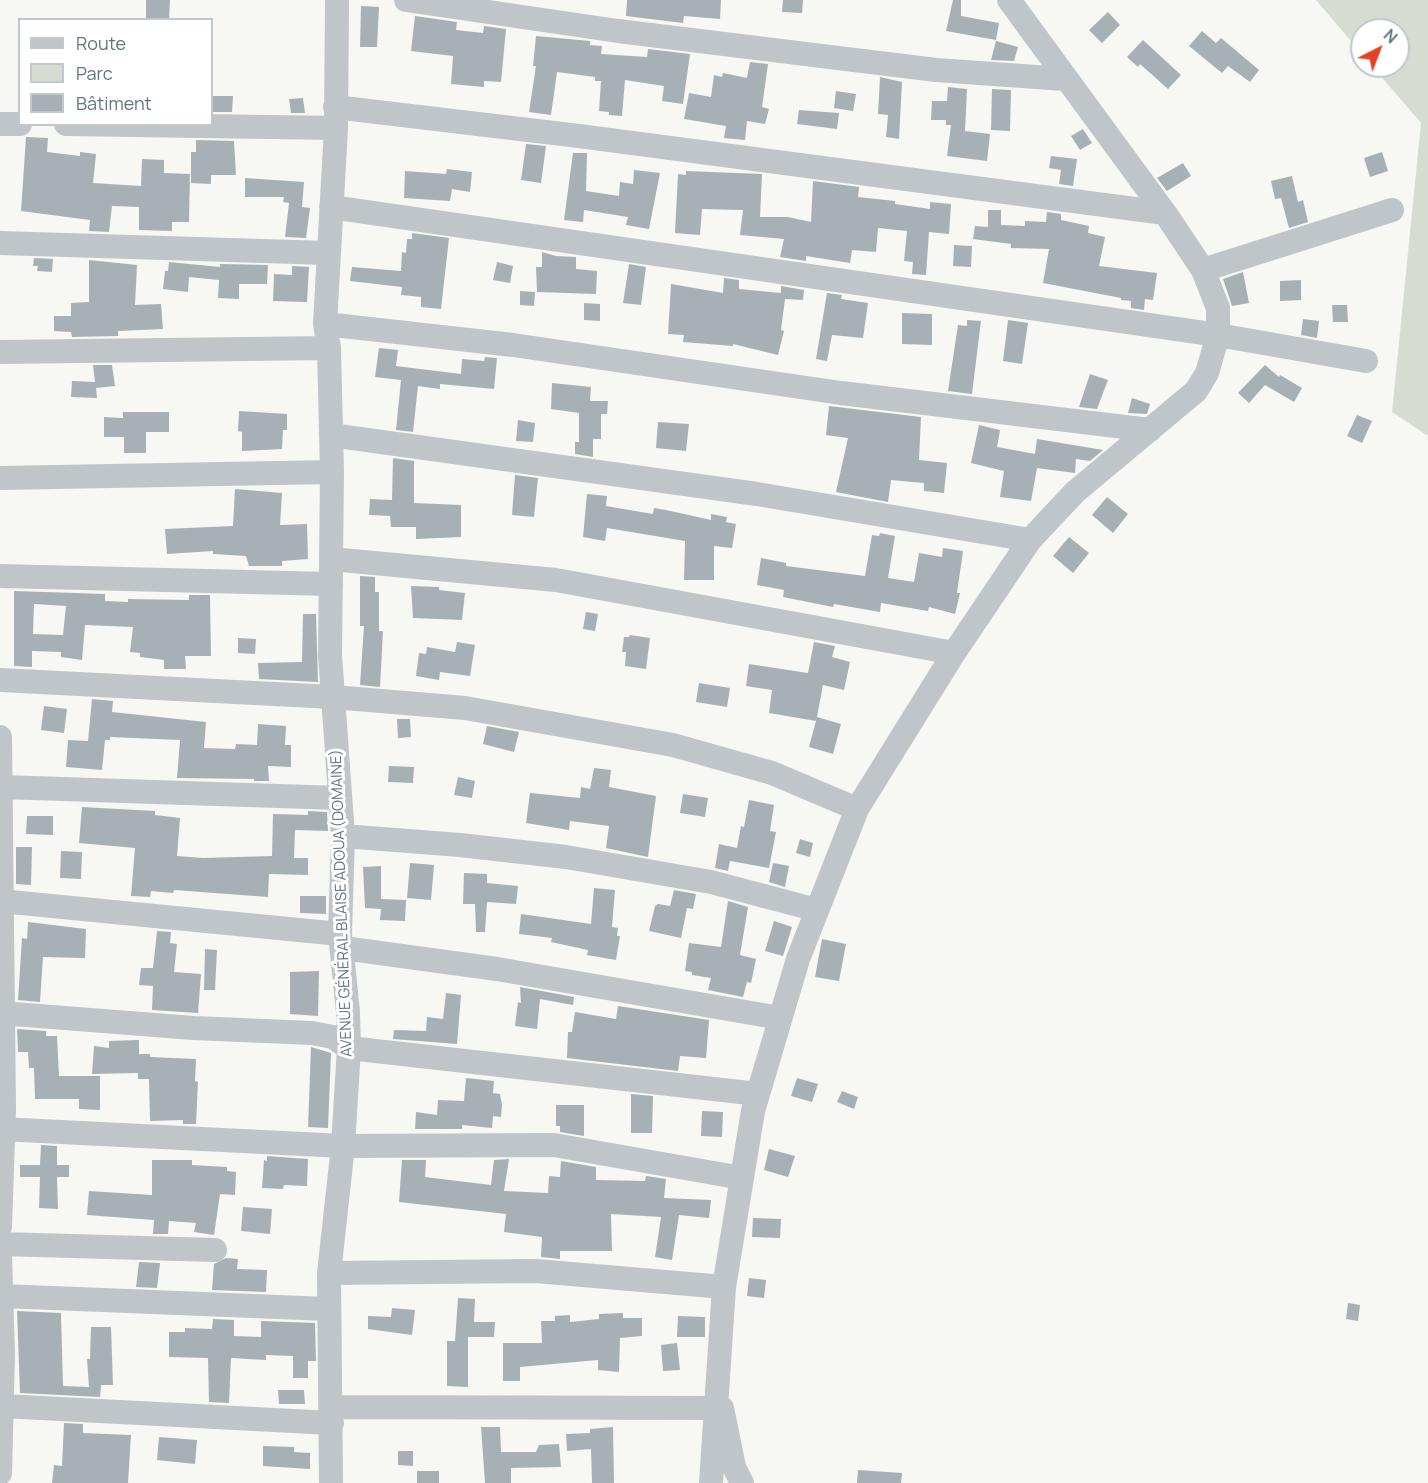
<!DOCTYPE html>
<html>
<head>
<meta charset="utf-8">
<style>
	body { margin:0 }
	#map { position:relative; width:1428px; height:1483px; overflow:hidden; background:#f7f7f4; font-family:Manrope,sans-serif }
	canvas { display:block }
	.legend { position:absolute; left:18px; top:18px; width:195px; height:108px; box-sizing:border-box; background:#fff; border:2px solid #c0c8cc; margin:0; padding:8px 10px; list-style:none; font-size:18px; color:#61757f }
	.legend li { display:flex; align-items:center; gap:12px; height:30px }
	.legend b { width:30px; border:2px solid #c0c8cc }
	.north { position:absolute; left:1350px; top:18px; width:60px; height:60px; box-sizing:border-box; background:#fff; border:2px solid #c0c8cc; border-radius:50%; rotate:42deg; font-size:16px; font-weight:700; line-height:24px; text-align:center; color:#61757f }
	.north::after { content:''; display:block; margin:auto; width:21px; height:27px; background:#e74024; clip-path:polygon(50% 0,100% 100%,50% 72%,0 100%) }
</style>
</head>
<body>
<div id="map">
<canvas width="1428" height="1483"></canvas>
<ul class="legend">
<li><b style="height:8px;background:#bfc5c8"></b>Route</li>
<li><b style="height:16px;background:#d7dcd3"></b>Parc</li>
<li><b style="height:16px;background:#a7b1b5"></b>Bâtiment</li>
</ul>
<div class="north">N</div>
</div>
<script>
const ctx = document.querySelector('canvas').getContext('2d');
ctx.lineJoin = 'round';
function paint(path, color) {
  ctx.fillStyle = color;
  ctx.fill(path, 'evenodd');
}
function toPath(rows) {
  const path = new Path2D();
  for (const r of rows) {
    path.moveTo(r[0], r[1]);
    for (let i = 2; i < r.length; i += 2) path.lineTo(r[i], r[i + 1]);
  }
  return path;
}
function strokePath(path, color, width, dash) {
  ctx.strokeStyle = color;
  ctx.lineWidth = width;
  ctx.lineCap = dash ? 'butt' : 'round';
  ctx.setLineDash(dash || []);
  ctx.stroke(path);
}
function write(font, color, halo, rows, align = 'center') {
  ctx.font = font + ' Manrope,sans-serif';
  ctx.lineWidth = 6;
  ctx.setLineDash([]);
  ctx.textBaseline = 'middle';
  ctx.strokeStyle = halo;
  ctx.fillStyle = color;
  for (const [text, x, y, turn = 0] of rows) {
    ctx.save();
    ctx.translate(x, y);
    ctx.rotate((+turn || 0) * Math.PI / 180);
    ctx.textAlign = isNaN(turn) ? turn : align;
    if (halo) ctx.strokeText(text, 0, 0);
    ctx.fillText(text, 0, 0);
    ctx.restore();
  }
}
const green = toPath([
	[1316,0,1428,0,1428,436,1392,412,1421,123,1372,66,1398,66,1398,30,1362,30,1362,54]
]);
const building = toPath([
	[146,0,170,0,169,20,146,20],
	[627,0,721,0,720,19,684,16,683,23,626,16],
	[783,0,803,0,802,13,782,12],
	[953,0,961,0,961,16,999,23,996,40,946,31],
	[361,6,379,7,377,47,360,47],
	[1108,12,1120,25,1102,43,1089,30],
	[415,16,457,22,456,30,483,33,484,26,506,29,501,82,484,81,484,87,451,84,453,56,411,51],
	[1202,31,1216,43,1221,38,1259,70,1250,82,1228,66,1222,73,1189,46],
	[536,36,590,41,590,45,602,46,601,54,647,57,648,49,690,54,683,104,662,101,664,86,625,80,622,116,609,115,609,112,599,111,601,81,595,81,595,77,557,72,551,115,529,112,536,66,533,66],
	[1143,40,1181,75,1168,89,1140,64,1138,67,1127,57],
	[996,41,1018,47,1014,61,991,60],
	[750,62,768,64,762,107,769,109,765,124,747,121,745,140,724,138,726,126,684,119,689,93,711,97,714,75,722,77,723,73,747,78],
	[880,77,902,82,899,139,886,137,888,115,878,114],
	[948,87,967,89,965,131,990,134,987,161,947,156,951,125,946,125,946,120,931,120,932,101,947,101],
	[992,89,1011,90,1010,131,991,130],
	[836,91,856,94,853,111,834,108],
	[212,96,233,96,232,112,212,112],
	[303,98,305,113,291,113,289,99],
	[799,110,839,113,837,129,797,124],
	[1083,129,1092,143,1080,150,1071,136],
	[26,137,48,138,47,152,80,156,80,152,96,154,93,183,141,186,142,159,164,160,164,173,190,174,189,222,172,222,172,231,139,230,139,207,112,206,109,232,89,231,90,220,21,211],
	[196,140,234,141,236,175,211,175,211,184,191,183,191,152,196,152],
	[526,144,546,146,541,183,521,180],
	[1382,152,1388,171,1370,177,1364,158],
	[573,153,587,153,586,191,619,196,620,182,633,184,634,170,660,173,649,229,626,225,628,217,584,210,583,222,564,220],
	[1051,156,1077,159,1073,186,1059,184,1061,170,1049,168],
	[1183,163,1191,176,1167,191,1157,178],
	[447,169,472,172,470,192,452,189,450,201,404,198,405,171,446,174],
	[686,171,762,174,760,217,788,217,811,222,813,181,859,187,858,197,895,201,895,204,930,209,930,202,951,204,949,234,929,232,926,275,912,274,913,262,904,261,907,231,878,228,876,252,852,250,850,263,806,256,806,261,780,257,784,239,740,235,743,210,702,209,700,235,675,233,678,174,686,175],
	[1292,176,1298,202,1303,200,1308,222,1289,228,1281,198,1275,199,1271,181],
	[245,178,304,182,302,207,310,208,306,238,285,237,289,203,283,202,284,197,245,197],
	[988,210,1001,210,1001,225,1025,226,1025,221,1046,222,1047,212,1061,214,1061,220,1089,226,1088,233,1105,237,1099,266,1157,273,1153,300,1145,299,1144,310,1131,308,1131,301,1121,300,1121,298,1043,283,1049,249,1011,248,1011,244,973,239,975,226,988,227],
	[412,233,449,238,441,309,421,307,421,297,401,295,402,287,350,281,352,267,401,271,402,252,406,253,407,239,412,239],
	[954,245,972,246,971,267,953,266],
	[542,252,556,256,576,257,576,269,597,271,596,294,537,292,536,267,542,267],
	[34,258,53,259,52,272,37,271,38,266,33,266],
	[89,260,137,265,135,305,161,304,163,329,118,331,118,336,72,337,71,332,54,331,54,316,71,316,71,303,89,302],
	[169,262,220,267,220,264,268,265,267,284,239,284,239,299,218,298,219,280,189,277,188,292,163,289,165,271,168,271],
	[497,262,513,266,510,283,493,280],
	[629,264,646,267,641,305,623,303],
	[292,266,309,267,307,302,273,301,274,274,292,275],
	[1243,272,1249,303,1232,306,1223,279],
	[724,278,739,280,739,289,781,293,781,286,804,290,803,300,785,299,781,330,784,331,778,355,733,344,733,346,683,342,684,335,668,334,671,284,723,293],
	[1301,280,1301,300,1280,301,1280,281],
	[520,291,535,292,534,306,520,305],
	[827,293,842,295,841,299,868,303,863,338,832,335,827,361,816,359],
	[584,303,600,304,600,321,584,320],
	[1332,305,1347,305,1348,322,1333,322],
	[902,313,932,314,932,345,902,344],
	[1303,319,1319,321,1317,338,1301,335],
	[967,320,981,321,972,394,948,391,958,325,967,326],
	[1008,320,1028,323,1022,364,1003,361],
	[379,348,398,350,396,366,461,374,462,359,484,361,485,357,497,358,494,389,440,384,440,389,418,386,413,432,396,430,401,380,375,377],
	[93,365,112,365,115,386,96,388,97,398,71,397,72,381,95,382],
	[1265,365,1279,377,1280,375,1302,388,1294,402,1265,385,1249,403,1238,393],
	[1090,374,1108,380,1097,409,1079,407],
	[552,383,591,387,590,401,608,401,607,414,601,414,601,439,593,439,593,457,575,454,575,442,579,442,579,413,551,409],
	[1132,398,1150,404,1147,414,1128,413],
	[829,406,921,417,919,460,947,463,944,493,924,491,924,483,891,480,888,502,836,492,848,438,826,435],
	[239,411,287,414,287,430,283,430,282,449,242,451,242,432,238,431],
	[123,412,169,412,169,432,146,432,146,453,124,453,124,437,104,437,104,417,123,418],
	[1357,415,1372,421,1362,443,1347,436],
	[518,420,535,423,533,442,516,441],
	[658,422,689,424,686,451,656,448],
	[979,425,1000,430,997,447,1035,454,1037,439,1103,450,1090,461,1076,459,1075,473,1037,468,1031,501,1000,497,1004,471,971,463],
	[393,458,414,461,414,503,461,505,461,537,416,539,416,527,391,527,390,516,369,515,370,499,392,500],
	[515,475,538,478,534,517,512,515],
	[235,489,282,493,280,525,307,524,308,559,282,561,282,566,249,566,246,556,213,554,213,551,167,554,165,529,233,526],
	[587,494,607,496,606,506,653,514,654,508,666,510,711,520,711,514,727,517,726,522,736,524,732,548,714,546,714,580,684,580,685,541,607,528,605,541,583,537],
	[1107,497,1128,514,1113,533,1092,515],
	[880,533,895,536,888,578,914,582,919,553,942,557,943,548,963,551,957,593,960,593,955,614,929,607,928,611,881,603,880,612,834,604,833,607,783,597,784,590,757,585,761,558,786,563,786,566,865,576,872,535,879,536],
	[1069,537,1089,553,1073,573,1053,556],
	[360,576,375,577,375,592,379,592,379,631,383,631,380,687,360,685,364,626,360,626],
	[411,586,439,587,439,590,465,593,462,620,413,618],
	[14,591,105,594,105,601,128,602,128,599,189,600,189,595,210,595,211,656,185,656,186,669,164,669,164,660,140,657,140,653,130,652,133,627,85,625,82,660,61,657,61,652,32,651,32,667,14,666],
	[34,604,66,606,63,635,33,634],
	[586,612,598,614,595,631,583,629],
	[303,614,316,614,318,682,259,679,258,663,302,662],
	[630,635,650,638,646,669,625,666,626,652,622,652,624,637,629,637],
	[238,638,256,639,255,654,238,653],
	[457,642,475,645,470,676,440,672,439,680,416,676,419,653,426,654,427,647,455,652],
	[814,642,835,646,832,657,850,662,844,690,823,685,817,717,841,724,833,754,809,747,816,721,769,713,772,690,746,686,749,664,808,673],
	[699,683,730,688,727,707,696,702],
	[92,699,113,701,112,712,206,722,204,748,235,749,236,744,257,745,258,724,286,726,285,745,291,745,291,767,268,766,269,781,254,781,254,779,177,778,180,740,110,737,110,740,105,740,102,770,66,767,68,740,88,741],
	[44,706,67,709,64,733,41,730],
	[397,719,410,719,411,737,398,738],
	[487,726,519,732,514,752,483,744],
	[389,766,414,767,413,783,388,782],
	[594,768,611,770,609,787,656,796,648,857,606,848,609,826,570,821,569,830,526,823,530,793,580,798,581,787,590,789],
	[458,777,475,781,472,798,454,795],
	[683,794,708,798,705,817,680,813],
	[749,800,774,805,770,831,776,832,769,868,730,861,728,871,715,868,719,844,737,848,741,826,744,827],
	[82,807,155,811,155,815,180,818,177,856,203,858,272,856,273,814,308,815,308,811,327,812,328,831,295,830,294,858,308,858,308,875,269,874,268,897,174,890,173,893,151,891,150,897,131,896,135,848,79,843],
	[27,816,53,816,53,835,26,834],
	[800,839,813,843,810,857,796,853],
	[16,847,32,847,31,885,16,884],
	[61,851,82,852,81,879,60,878],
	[410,863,434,865,431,900,407,898],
	[773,863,789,866,785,887,769,882],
	[381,866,381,899,406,900,405,921,380,920,381,909,365,908,363,867],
	[464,873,487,874,487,883,518,886,516,904,487,902,485,932,476,932,475,904,463,904],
	[594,888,615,890,612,927,618,928,617,936,620,936,616,960,587,955,588,950,551,942,552,938,519,934,521,914,591,924],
	[674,890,696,894,693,909,687,908,681,938,649,931,655,906,658,904,670,906],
	[300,896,326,896,326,914,300,913],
	[728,901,748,907,740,955,756,959,751,983,747,982,743,997,708,990,711,978,692,975,692,972,685,971,689,943,721,947],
	[774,921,792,927,783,956,765,951],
	[28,922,86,929,85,958,43,957,40,1002,18,1000,22,938,27,939],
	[157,931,171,932,170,943,177,944,174,972,201,974,198,1013,152,1010,153,986,139,985,141,968,153,968],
	[822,939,846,944,839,981,815,977],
	[205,949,217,950,215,990,204,990],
	[319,971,318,1016,290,1014,290,972],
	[520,987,574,997,573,1005,540,999,537,1029,515,1026,518,1002,521,1003],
	[446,993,461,995,457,1044,393,1039,394,1030,426,1031,427,1017,443,1019],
	[618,1006,709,1020,706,1058,680,1056,678,1071,567,1058,568,1032,572,1032,575,1012,616,1019],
	[17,1029,46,1031,46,1036,57,1036,59,1076,100,1076,100,1110,79,1109,79,1099,35,1099,34,1068,29,1068,28,1052,18,1052],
	[139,1040,139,1054,150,1054,150,1057,196,1059,195,1081,198,1082,196,1124,183,1124,183,1120,150,1121,149,1079,138,1079,138,1073,92,1074,94,1046,109,1048,109,1041],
	[311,1047,331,1053,328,1128,308,1127],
	[466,1078,494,1081,493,1093,500,1094,502,1105,501,1117,493,1116,492,1128,462,1125,462,1129,415,1129,416,1112,437,1115,438,1100,464,1101],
	[797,1078,818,1084,812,1102,791,1096],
	[842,1091,858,1097,854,1109,837,1102],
	[631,1094,653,1096,652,1133,631,1133],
	[556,1105,584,1105,584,1136,560,1132,560,1126,556,1126],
	[702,1111,723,1112,722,1137,701,1136],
	[41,1145,57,1146,57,1165,69,1165,69,1177,57,1177,58,1209,39,1208,40,1177,20,1177,20,1165,40,1165],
	[769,1149,795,1156,788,1177,764,1170],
	[267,1156,308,1159,307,1186,284,1185,283,1189,262,1188,264,1160,267,1161],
	[509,1159,504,1191,548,1193,549,1176,560,1177,561,1161,596,1167,596,1180,645,1181,646,1176,666,1179,664,1198,711,1200,709,1218,679,1215,672,1260,655,1257,661,1217,611,1214,612,1251,560,1251,560,1259,541,1257,542,1237,504,1232,506,1214,399,1202,402,1160,426,1160,425,1177,491,1185,494,1160],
	[152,1160,192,1160,192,1165,227,1167,227,1171,236,1172,235,1195,220,1194,214,1235,194,1232,196,1223,169,1221,168,1234,153,1234,154,1220,87,1215,89,1191,152,1195],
	[243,1207,272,1209,270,1234,241,1231],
	[753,1218,781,1219,780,1238,752,1237],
	[226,1258,238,1259,237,1269,267,1270,266,1292,212,1290,214,1264],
	[139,1262,160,1263,157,1288,136,1287],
	[749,1278,766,1280,764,1298,747,1296],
	[458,1298,475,1299,474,1322,495,1322,494,1337,468,1337,468,1387,447,1386,447,1341,455,1341],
	[1348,1303,1360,1305,1358,1321,1346,1319],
	[392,1308,415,1310,412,1335,368,1329,368,1316,391,1317],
	[17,1311,61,1313,63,1386,89,1387,87,1359,90,1359,91,1327,111,1327,113,1385,101,1385,100,1397,20,1393],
	[623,1313,623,1318,642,1318,642,1336,620,1338,619,1372,598,1370,598,1360,520,1367,520,1381,503,1381,503,1343,542,1343,541,1321,555,1321,555,1316,570,1315,570,1322,599,1319,599,1314],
	[678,1316,705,1317,705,1337,677,1337],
	[213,1319,234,1320,234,1336,261,1337,261,1321,315,1323,316,1361,308,1361,308,1378,293,1378,293,1356,266,1355,266,1360,231,1358,229,1403,209,1402,208,1358,169,1357,169,1332,185,1332,185,1328,212,1329],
	[677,1343,680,1370,663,1371,661,1345],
	[278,1390,304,1390,305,1404,279,1404],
	[64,1423,83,1424,83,1433,131,1435,128,1483,52,1483,54,1465,62,1466],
	[481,1427,500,1427,501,1452,536,1452,539,1445,559,1444,561,1467,511,1468,511,1483,485,1483],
	[613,1427,614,1483,592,1483,591,1449,567,1451,566,1434,590,1433,590,1429],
	[159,1437,197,1440,195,1464,157,1460],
	[263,1446,294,1447,294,1452,310,1453,310,1469,263,1466],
	[398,1451,413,1451,413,1466,398,1465],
	[858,1470,902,1473,901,1483,857,1483],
	[417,1471,439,1471,439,1483,417,1483]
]);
const minor = toPath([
	[406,0,618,31,936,70,1065,79],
	[335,107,579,136,1165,213],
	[0,124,20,124],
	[66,124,336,128],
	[331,207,1218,335,1366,361],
	[0,243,328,253],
	[1203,270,1392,210],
	[325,324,513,345,841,393,1150,430],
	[0,352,329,348],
	[331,435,757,494,1030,540],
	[0,478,332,472],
	[331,559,556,580,954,653],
	[0,576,331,584],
	[0,680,333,697,465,708,673,745,772,773,857,809],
	[0,737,4,1109,0,1227],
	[1,787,340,798],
	[343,836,460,845,566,857,711,882,817,910],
	[0,901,340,934],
	[343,948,497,969,780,1018],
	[0,1013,193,1028,312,1033,333,1037,349,1048,758,1094],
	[0,1129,343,1146,554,1145,742,1178],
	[0,1244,215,1250],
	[0,1255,3,1354,0,1473],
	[329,1273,536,1271,724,1287],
	[2,1296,328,1309],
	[3,1406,332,1423],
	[332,1407,722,1408,734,1467,742,1483],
	[331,1483,329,1273,343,1146,349,1048,348,1012,340,934,343,836,330,655,332,472,329,348,325,324,336,128,337,0],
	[711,1483,724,1287,753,1111,798,959,857,809,954,653,1030,540,1075,492,1196,391,1207,373,1218,335,1218,308,1203,270,1165,213,1009,0]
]);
const streetNames = [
	["AVENUE GÉNÉRAL BLAISE ADOUA (DOMAINE)",342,903,-92]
];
paint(green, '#d7dcd3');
paint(building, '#a7b1b5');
strokePath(minor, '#bfc5c8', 24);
write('15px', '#61757f', '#fff', streetNames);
</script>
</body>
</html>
